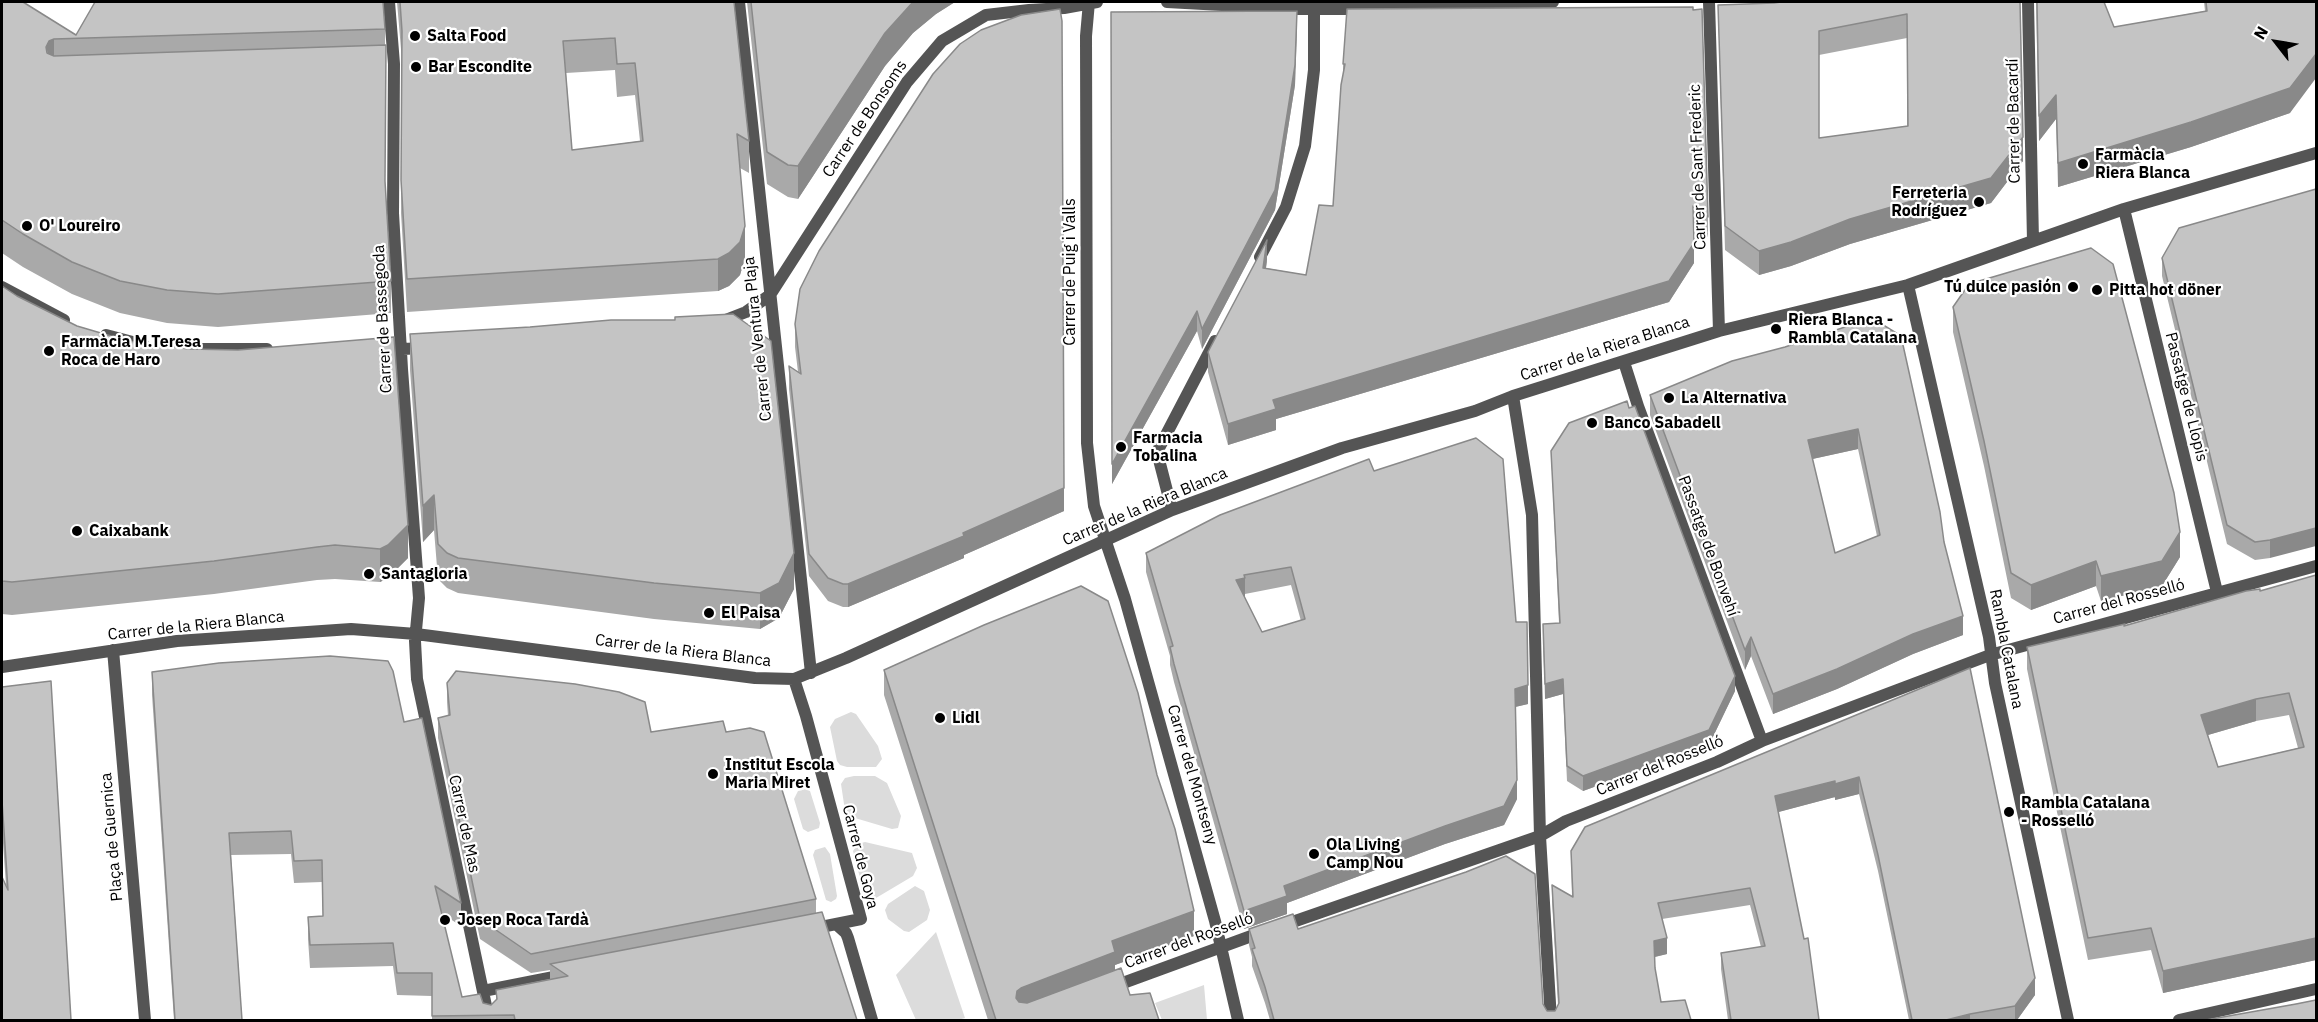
<!DOCTYPE html>
<html>
<head>
<meta charset="utf-8">
<style>
	body { margin:0 }
	#map { position:relative; width:2318px; height:1022px; overflow:hidden; background:#fff; font-family:"IBM Plex Sans",sans-serif }
	canvas { display:block }
	.frame { position:absolute; inset:0; border:3px solid #000; pointer-events:none }
	.north { position:absolute; left:2246px; top:12px; width:60px; height:60px; -webkit-text-stroke:4px #fff; paint-order:stroke; rotate:301deg; font-size:16px; font-weight:700; line-height:24px; text-align:center; color:#000 }
	.north::after { content:''; display:block; margin:auto; width:21px; height:27px; background:#000; clip-path:polygon(50% 0,100% 100%,50% 72%,0 100%) }
</style>
</head>
<body>
<div id="map">
<canvas width="2318" height="1022"></canvas>
<div class="frame"></div>
<div class="north">N</div>
</div>
<script>
const ctx = document.querySelector('canvas').getContext('2d');
ctx.lineJoin = 'round';
function paint(path, color) {
  ctx.fillStyle = color;
  ctx.fill(path, 'evenodd');
}
function toPath(rows) {
  const path = new Path2D();
  for (const r of rows) {
    path.moveTo(r[0], r[1]);
    for (let i = 2; i < r.length; i += 2) path.lineTo(r[i], r[i + 1]);
  }
  return path;
}
function strokePath(path, color, width, dash) {
  ctx.strokeStyle = color;
  ctx.lineWidth = width;
  ctx.lineCap = dash ? 'butt' : 'round';
  ctx.setLineDash(dash || []);
  ctx.stroke(path);
}
function write(font, color, halo, rows, align = 'center') {
  ctx.font = font + ' "IBM Plex Sans",sans-serif';
  ctx.lineWidth = 4.5;
  ctx.setLineDash([]);
  ctx.textBaseline = 'middle';
  ctx.strokeStyle = halo;
  ctx.fillStyle = color;
  for (const [text, x, y, turn = 0] of rows) {
    ctx.save();
    ctx.translate(x, y);
    ctx.rotate((+turn || 0) * Math.PI / 180);
    ctx.textAlign = isNaN(turn) ? turn : align;
    if (halo) ctx.strokeText(text, 0, 0);
    ctx.fillText(text, 0, 0);
    ctx.restore();
  }
}
const green = toPath([
	[851,712,856,714,878,746,882,759,876,767,847,767,840,765,837,761,830,727,835,719],
	[854,776,875,776,887,783,901,816,898,828,892,829,855,818,848,813,844,804,841,784,845,778],
	[806,789,810,791,820,823,819,828,808,832,803,829,794,799,798,791],
	[865,842,912,853,917,868,913,876,876,898,865,897,853,851,858,844],
	[825,847,830,854,837,896,836,899,831,902,826,900,813,855,815,850],
	[915,886,924,891,930,910,927,920,909,932,904,931,888,919,885,910,888,904],
	[936,932,965,1018,958,1020,916,1020,896,975],
	[1204,985,1207,1020,1162,1020,1155,1003]
]);
const street = toPath([
	[389,2,394,64,393,213,402,369,419,598,415,641,417,679,489,1020],
	[739,2,811,673],
	[1089,2,1086,36,1087,443,1094,506,1125,599,1215,921,1238,1020],
	[1167,2,1295,9,1351,9,1553,2],
	[1709,2,1719,331],
	[2028,2,2033,241],
	[2124,209,2217,592],
	[1260,257,1286,207,1305,146,1314,70,1314,2],
	[1908,285,1989,637,1995,683,2068,1020],
	[2,287,64,320],
	[723,321,746,312,770,295,907,82,942,41,986,15,1029,10,1064,8,1097,2],
	[106,335,144,345],
	[179,349,267,349],
	[380,350,425,348],
	[1624,362,1638,406,1762,741],
	[1513,396,1532,515,1540,836,1551,1020],
	[1172,510,1157,452,1215,341],
	[113,650,145,1020],
	[2,667,177,641,351,629,416,634,755,678,794,679,846,658,1172,510,1342,448,1475,411,1513,396,1719,331,1908,285,2124,209,2316,153],
	[794,679,806,716,861,919,811,929],
	[836,924,846,933,848,938,872,1020],
	[1281,926,1540,836,1566,821,1717,762,1762,741,1990,655,2316,566],
	[1112,987,1265,931],
	[483,991,564,975],
	[2179,1020,2316,989]
]);
const wall = toPath([
	[2,2,76,35,385,29,385,184,391,281,391,313,218,327,167,323,120,313,72,294,23,267,2,253],
	[397,2,734,2,749,141,749,173,740,168,745,258,740,275,729,286,718,291,407,312,401,213,402,61],
	[615,70,617,97,635,95,640,141,572,150,566,73],
	[747,2,955,2,936,14,913,33,885,66,798,199,788,197,767,184],
	[2020,2,2023,161,1991,203,1850,244,1791,266,1759,275,1725,250,1718,5],
	[1907,38,1907,126,1819,138,1819,55],
	[2036,2,2104,2,2114,27,2205,11,2204,2,2316,2,2290,113,2191,147,2058,187,2056,119,2039,141],
	[1693,7,1708,217,1708,237,1694,227,1694,263,1669,302,1276,419,1276,430,1228,445,1208,372,1208,352,1267,260,1266,268,1306,275,1333,206,1343,77,1343,64],
	[1111,12,1297,31,1295,85,1275,210,1202,349,1197,331,1112,484],
	[2316,189,2270,558,2255,560,2227,544,2162,276,2162,258],
	[2,286,408,558,388,578,380,582,335,579,317,580,214,594,12,615,2,614],
	[1953,307,2180,557,2162,586,2101,601,2096,586,2031,610,2011,598,1984,466,1953,332],
	[675,317,794,589,779,618,760,629,654,619,458,593,447,588,438,579,434,530,423,542,410,370,410,334,675,320],
	[1872,318,1944,542,1963,635,1913,654,1837,689,1773,714,1751,656,1745,670,1650,415,1650,395,1785,347],
	[1858,449,1877,536,1835,553,1812,459],
	[795,324,1064,511,964,555,964,558,848,607,843,607,828,601,809,576,789,389,789,366,798,372,795,347],
	[1551,451,1735,691,1709,745,1583,791,1567,781,1563,694,1545,699,1543,639,1559,623],
	[1374,471,1516,622,1528,704,1515,707,1517,799,1504,825,1445,844,1287,903,1287,914,1244,929,1174,682,1170,665,1170,656,1146,572,1146,553],
	[1291,585,1301,621,1262,632,1244,597,1245,594],
	[2306,578,2316,960,2163,993,2151,950,2088,960,2027,669,2027,647,2125,625,2260,591],
	[2289,715,2298,748,2218,767,2208,735,2256,721],
	[1970,668,2035,995,2017,1020,1909,1020,1878,871,1859,794,1835,800,1835,797,1778,812,1819,1020,1728,1020,1721,969,1721,953,1761,947,1750,905,1662,919,1667,954,1655,957,1655,968,1661,1002,1691,1020,1270,1020,1265,1003,1252,966,1252,957,1249,945,1249,929,1298,929,1543,1004,1547,1011,1555,1011,1558,1005,1552,901,1552,885,1572,897,1571,851],
	[884,670,1194,936,1115,965,1115,970,1130,995,1159,1020,988,1020,884,695],
	[152,672,404,722,461,903,461,926,441,913,462,997,491,1005,496,1000,496,990,550,979,550,970,531,973,480,939,438,738,438,718,448,716,447,702,447,683,651,732,726,732,816,899,816,913,857,1020,432,1020,432,996,397,995,393,966,310,968,308,939,308,917,323,916,322,882,294,883,291,854,231,855,242,1020,174,1020,152,695],
	[2,687,71,1020,6,885,2,829]
]);
const shadedWall = toPath([
	[913,2,955,2,936,14,913,33,885,66,798,199,798,166,885,33],
	[1297,11,1295,85,1275,210,1202,349,1202,329],
	[54,39,54,72,46,47,49,41],
	[2316,54,2316,78,2290,113,2191,147,2058,187,2058,163],
	[2056,95,2056,119,2039,141,2039,116],
	[2023,137,2023,161,1991,203,1850,244,1791,266,1759,275,1759,251],
	[745,226,745,258,740,275,729,286,718,291,718,259],
	[1267,240,1267,260,1263,289,1263,268],
	[1694,243,1694,263,1669,302,1276,419,1276,430,1228,445,1228,424,1273,400],
	[1197,311,1197,331,1112,484,1112,464],
	[1858,429,1858,449,1808,460,1808,440],
	[1064,488,1064,511,964,555,964,558,848,607,848,584],
	[434,495,434,530,423,542,423,506],
	[408,525,408,558,388,578,380,582,380,549],
	[2316,528,2316,546,2270,558,2270,540],
	[2180,532,2180,557,2162,586,2101,601,2101,576],
	[794,553,794,589,779,618,760,629,760,593],
	[2096,561,2096,586,2031,610,2031,585],
	[1245,578,1245,597,1236,599,1236,580],
	[1963,616,1963,635,1913,654,1837,689,1773,714,1773,694,1913,634],
	[1751,637,1751,656,1745,670,1745,650],
	[1735,676,1735,691,1709,745,1583,791,1583,776],
	[1563,679,1563,694,1545,699,1545,684],
	[1528,685,1528,704,1515,707,1515,689],
	[2256,699,2256,721,2201,737,2201,715],
	[1859,777,1859,794,1835,800,1835,784],
	[1517,780,1517,799,1504,825,1445,844,1287,903,1287,914,1244,929,1244,911,1284,886],
	[1835,781,1835,797,1775,813,1775,796],
	[1194,911,1194,936,1115,965,1115,977,1016,1020,1016,998,1017,991,1021,988,1112,941],
	[1667,938,1667,954,1654,957,1654,941],
	[2316,938,2316,960,2163,993,2163,971],
	[2035,978,2035,995,2017,1020,2015,1020,2015,1006],
	[1970,1014,1970,1020,1946,1020]
]);
const building = toPath([
	[2,2,23,2,76,35,95,2,383,2,385,29,54,39,49,41,46,47,47,53,54,56,386,45,385,181,391,281,218,294,167,290,120,281,72,262,23,234,2,220,2,2],
	[400,2,734,2,749,141,737,134,745,226,740,242,729,253,718,259,407,279,401,180,402,31,400,2],
	[615,38,617,64,635,63,643,141,572,150,563,41,615,38],
	[751,2,913,2,885,33,798,166,788,165,767,152,751,2],
	[1781,2,2020,2,2023,137,1991,178,1850,219,1791,242,1759,251,1725,226,1718,5,1774,3,1781,2],
	[1907,14,1908,126,1819,138,1819,31,1907,14],
	[2037,2,2104,2,2114,27,2207,11,2206,2,2316,2,2316,54,2290,88,2191,122,2058,163,2056,95,2039,116,2037,2],
	[1693,7,1693,10,1702,9,1708,217,1693,206,1694,243,1669,281,1273,400,1276,409,1228,424,1208,352,1267,240,1263,268,1306,275,1319,205,1333,206,1341,85,1345,64,1343,64,1347,9,1693,7],
	[1060,9,1062,21,1064,488,963,533,964,536,848,584,843,584,828,578,809,554,789,366,801,374,795,324,800,289,819,251,933,74,960,44,981,30,1021,15,1060,9],
	[1297,11,1295,65,1275,190,1202,329,1197,311,1112,464,1111,12,1297,11],
	[2316,189,2316,528,2270,540,2255,542,2227,525,2162,258,2179,228,2316,189],
	[2091,248,2113,264,2174,493,2180,532,2162,561,2101,576,2096,561,2031,585,2011,573,1984,441,1953,307,1969,284,2091,248],
	[2,286,17,296,77,326,128,341,189,349,238,350,394,337,408,525,388,545,380,549,335,545,317,547,214,561,12,582,2,581,2,286],
	[733,314,771,341,794,553,779,583,760,593,654,583,458,558,447,553,438,544,434,495,423,506,410,334,530,327,611,320,675,320,675,317,733,314],
	[1872,318,1901,336,1940,512,1944,542,1963,616,1913,634,1837,669,1773,694,1751,637,1745,650,1650,395,1732,361,1785,347,1872,318],
	[1858,429,1880,535,1835,553,1808,440,1858,429],
	[1627,401,1629,408,1635,406,1735,676,1709,730,1583,776,1567,766,1563,679,1545,684,1543,624,1560,623,1551,451,1569,423,1627,401],
	[1476,438,1503,459,1516,622,1527,622,1528,685,1515,689,1517,780,1504,806,1445,826,1284,886,1287,896,1244,911,1174,664,1170,647,1173,646,1146,553,1220,515,1369,459,1374,471,1476,438],
	[1291,567,1305,619,1262,632,1236,580,1245,578,1244,575,1291,567],
	[2316,575,2316,938,2163,971,2151,928,2088,938,2027,647,2125,624,2124,626,2246,591,2260,589,2260,591,2316,575],
	[2289,693,2304,747,2218,767,2201,715,2256,699,2289,693],
	[1081,586,1108,601,1138,693,1157,775,1175,829,1194,911,1112,941,1115,952,1021,988,1017,991,1016,998,1019,1002,1027,1003,1121,968,1130,995,1150,993,1159,1020,996,1020,884,670,984,625,1081,586],
	[330,656,388,661,393,671,404,722,422,718,461,903,435,886,462,997,480,994,483,1003,491,1005,497,999,496,990,568,976,550,964,822,912,857,1020,515,1020,514,1015,432,1016,432,973,397,973,393,943,310,945,308,917,323,916,322,860,294,861,291,831,229,833,242,1020,175,1020,152,672,219,663,330,656],
	[1970,668,2035,978,2015,1006,1970,1014,1946,1020,1912,1020,1878,855,1859,777,1835,784,1835,781,1775,796,1804,939,1808,938,1819,1020,1731,1020,1721,953,1765,946,1750,888,1658,903,1667,938,1654,941,1655,968,1661,1002,1685,1000,1691,1020,1274,1020,1265,987,1252,949,1255,948,1249,929,1293,914,1298,929,1466,872,1506,856,1535,874,1543,1004,1547,1011,1555,1011,1559,1003,1552,885,1573,897,1571,851,1585,827,1970,668],
	[456,671,575,684,619,692,645,702,651,732,723,721,726,732,750,728,764,732,816,899,531,954,480,919,438,718,450,715,447,683,456,671],
	[51,681,71,1020,2,1020,2,877,8,890,2,801,2,687,51,681],
	[2316,1000,2316,1020,2206,1020,2296,1004,2316,1000]
]);
const markers = [
	[415,36,6,"#000"],
	[416,67,6,"#000"],
	[2083,164,6,"#000"],
	[1979,202,6,"#000"],
	[27,226,6,"#000"],
	[2073,287,6,"#000"],
	[2097,290,6,"#000"],
	[1776,329,6,"#000"],
	[49,351,6,"#000"],
	[1669,398,6,"#000"],
	[1592,423,6,"#000"],
	[1121,447,6,"#000"],
	[77,531,6,"#000"],
	[369,574,6,"#000"],
	[709,613,6,"#000"],
	[940,718,6,"#000"],
	[713,774,6,"#000"],
	[2009,812,6,"#000"],
	[1314,854,6,"#000"],
	[445,920,6,"#000"]
];
const poiNames = [
	["Salta Food",427,36],
	["Bar Escondite",428,67],
	["Farmàcia",2095,155],
	["Riera Blanca",2095,173],
	["Ferreteria",1967,193,"right"],
	["Rodríguez",1967,211,"right"],
	["O' Loureiro",39,226],
	["Tú dulce pasión",2061,287,"right"],
	["Pitta hot döner",2109,290],
	["Riera Blanca -",1788,320],
	["Rambla Catalana",1788,338],
	["Farmàcia M.Teresa",61,342],
	["Roca de Haro",61,360],
	["La Alternativa",1681,398],
	["Banco Sabadell",1604,423],
	["Farmacia",1133,438],
	["Tobalina",1133,456],
	["Caixabank",89,531],
	["Santagloria",381,574],
	["El Paisa",721,613],
	["Lidl",952,718],
	["Institut Escola",725,765],
	["Maria Miret",725,783],
	["Rambla Catalana",2021,803],
	["- Rosselló",2021,821],
	["Ola Living",1326,845],
	["Camp Nou",1326,863],
	["Josep Roca Tardà",457,920]
];
const streetNames = [
	["Carrer de Bonsoms",865,119,-56],
	["Carrer de Bacardí",2014,121,-91],
	["Carrer de Sant Frederic",1698,167,-92],
	["Carrer de Puig i Valls",1070,272,-90],
	["Carrer de Bassegoda",383,319,-93],
	["Carrer de Ventura Plaja",758,339,-96],
	["Carrer de la Riera Blanca",1605,349,-18],
	["Passatge de Llopis",2186,397,76],
	["Carrer de la Riera Blanca",1145,507,-23],
	["Passatge de Bonvehí",1708,546,70],
	["Carrer del Rosselló",2119,602,-15],
	["Carrer de la Riera Blanca",196,626,-6],
	["Rambla Catalana",2006,649,79],
	["Carrer de la Riera Blanca",683,651,7],
	["Carrer del Rosselló",1660,766,-22],
	["Carrer del Montseny",1192,775,74],
	["Carrer de Mas",464,824,78],
	["Plaça de Guernica",112,837,-95],
	["Carrer de Goya",860,857,76],
	["Carrer del Rosselló",1189,941,-20]
];
paint(green, '#dcdcdc');
strokePath(street, '#555', 12);
paint(wall, '#a9a9a9');
paint(shadedWall, '#898989');
paint(building, '#c4c4c4');
strokePath(building, '#898989', 1.5);
for (const [x, y, r, color] of markers) {
  const dot = new Path2D();
  dot.arc(x, y, r, 0, 2 * Math.PI);
  ctx.fillStyle = color;
  ctx.fill(dot);
  strokePath(dot, '#fff', 2);
}
write('bold 16px', '#000', '#fff', poiNames, 'left');
write('16px', '#000', '#fff', streetNames);
</script>
</body>
</html>
